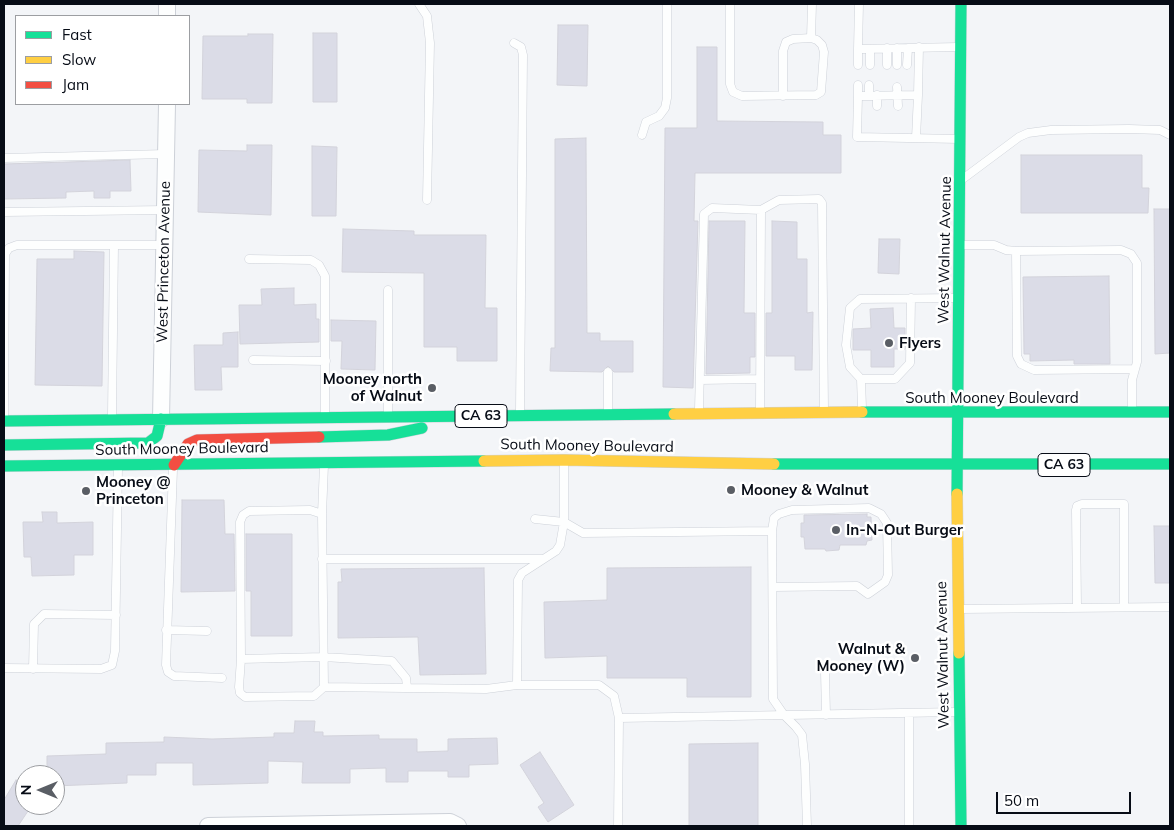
<!DOCTYPE html>
<html>
<head>
<meta charset="utf-8">
<style>
	body { margin:0 }
	#map { position:relative; width:1174px; height:830px; overflow:hidden; background:#f3f5f8; font-family:Mulish,sans-serif }
	canvas { display:block }
	.frame { position:absolute; inset:0; border:5px solid #070c16; pointer-events:none }
	.legend { position:absolute; left:15px; top:15px; width:175px; height:90px; box-sizing:border-box; background:#fff; border:1px solid #9c9ea2; margin:0; padding:6px 9px; list-style:none; font-size:15px; color:#070c16 }
	.legend li { display:flex; align-items:center; gap:10px; height:25px }
	.legend b { width:25px; border:1px solid #9c9ea2 }
	.north { position:absolute; left:15px; top:765px; width:50px; height:50px; box-sizing:border-box; background:#fff; border:1px solid #9c9ea2; border-radius:50%; rotate:270deg; font-size:14px; font-weight:700; line-height:20px; text-align:center; color:#070c16 }
	.north::after { content:''; display:block; margin:auto; width:18px; height:22px; background:#5a5e65; clip-path:polygon(50% 0,100% 100%,50% 72%,0 100%) }
	.scale { position:absolute; left:996px; top:792px; width:135px; height:22px; box-sizing:border-box; border:2px solid #070c16; border-top:0; padding-left:6px; font-size:15px; line-height:18px; white-space:nowrap; color:#070c16; -webkit-text-stroke:4px #fff; paint-order:stroke }
</style>
</head>
<body>
<div id="map">
<canvas width="1174" height="830"></canvas>
<div class="frame"></div>
<ul class="legend">
<li><b style="height:6px;background:#16e098"></b>Fast</li>
<li><b style="height:6px;background:#ffcf43"></b>Slow</li>
<li><b style="height:6px;background:#f24e42"></b>Jam</li>
</ul>
<div class="north">N</div>
<div class="scale">50 m</div>
</div>
<script>
const ctx = document.querySelector('canvas').getContext('2d');
ctx.lineJoin = 'round';
function paint(path, color) {
  ctx.fillStyle = color;
  ctx.fill(path, 'evenodd');
}
function toPath(rows) {
  const path = new Path2D();
  for (const r of rows) {
    path.moveTo(r[0], r[1]);
    for (let i = 2; i < r.length; i += 2) path.lineTo(r[i], r[i + 1]);
  }
  return path;
}
function strokePath(path, color, width, dash) {
  ctx.strokeStyle = color;
  ctx.lineWidth = width;
  ctx.lineCap = dash ? 'butt' : 'round';
  ctx.setLineDash(dash || []);
  ctx.stroke(path);
}
function write(font, color, halo, rows, align = 'center') {
  ctx.font = font + ' Mulish,sans-serif';
  ctx.lineWidth = 5;
  ctx.setLineDash([]);
  ctx.textBaseline = 'middle';
  ctx.strokeStyle = halo;
  ctx.fillStyle = color;
  for (const [text, x, y, turn = 0] of rows) {
    ctx.save();
    ctx.translate(x, y);
    ctx.rotate((+turn || 0) * Math.PI / 180);
    ctx.textAlign = isNaN(turn) ? turn : align;
    if (halo) ctx.strokeText(text, 0, 0);
    ctx.fillText(text, 0, 0);
    ctx.restore();
  }
}
const building = toPath([
	[558,25,588,25,587,86,557,85,558,25],
	[313,33,337,33,337,102,313,102,313,33],
	[248,34,273,34,272,103,247,103,247,99,202,99,203,36,248,36,248,34],
	[697,47,717,47,717,121,823,122,823,135,841,135,841,173,695,173,694,221,698,221,693,388,663,387,665,128,697,128,697,47],
	[586,138,587,333,600,333,600,341,633,341,633,372,614,372,608,366,602,372,550,371,551,348,555,348,555,139,586,138],
	[247,145,272,145,271,215,198,212,199,150,247,151,247,145],
	[312,146,337,147,336,216,312,216,312,146],
	[1021,155,1142,155,1142,188,1149,188,1148,213,1021,213,1021,155],
	[130,160,131,191,110,191,110,198,94,198,94,191,66,192,66,198,4,199,4,164,130,160],
	[1154,209,1170,209,1170,353,1155,354,1154,209],
	[709,221,745,221,744,313,755,313,755,357,750,357,750,373,706,374,709,221],
	[772,221,797,222,797,259,807,259,807,313,813,312,812,370,795,370,795,356,766,356,766,313,772,313,772,221],
	[343,229,414,231,414,235,486,235,485,308,497,308,497,361,457,361,457,347,424,347,424,273,342,272,343,229],
	[879,239,900,239,899,274,878,273,879,239],
	[74,251,104,252,102,386,35,385,37,259,74,259,74,251],
	[1109,276,1110,364,1074,364,1074,360,1030,361,1030,354,1024,354,1023,277,1109,276],
	[294,288,294,305,316,304,316,319,319,319,319,342,240,344,239,305,262,305,261,289,294,288],
	[893,308,894,328,905,328,905,349,894,349,894,367,871,367,871,350,853,350,853,329,871,328,870,309,893,308],
	[331,320,376,321,375,370,341,369,342,341,331,341,331,320],
	[238,332,238,367,221,367,222,390,195,390,194,345,223,345,223,333,238,332],
	[182,500,224,500,225,534,234,534,235,591,181,592,182,500],
	[42,512,57,512,57,523,93,522,93,555,74,555,74,575,32,576,31,557,24,557,23,522,43,522,42,512],
	[867,514,867,517,871,517,872,540,867,541,866,545,840,545,839,550,826,551,825,549,805,549,804,537,801,537,801,523,804,523,804,515,867,514],
	[1154,526,1170,526,1170,583,1155,583,1154,526],
	[246,534,292,534,292,636,251,636,251,591,246,591,246,534],
	[751,567,751,697,687,697,687,678,607,678,607,656,545,658,544,602,607,600,607,568,751,567],
	[484,568,486,674,420,675,418,637,338,638,338,582,342,582,341,569,484,568],
	[295,721,315,721,314,732,323,732,323,736,379,735,379,739,417,739,417,752,448,751,448,739,497,738,498,764,469,765,469,777,448,777,448,771,408,771,408,782,386,782,386,768,350,769,350,783,302,783,303,762,268,761,268,783,193,785,193,763,156,763,156,775,127,775,127,783,55,786,55,775,47,775,47,756,106,754,106,743,164,742,164,737,212,739,274,737,274,733,294,733,295,721],
	[758,743,758,826,689,826,689,744,758,743],
	[540,752,574,805,548,822,538,807,544,803,520,765,540,752],
	[16,780,25,786,25,805,32,805,18,826,4,826,4,800,16,780]
]);
const lane = toPath([
	[419,4,427,16,430,43,427,200],
	[730,4,730,84,733,92,742,96,816,95,821,92,824,52,822,45,817,40,811,38,812,4],
	[859,4,858,49,958,47],
	[514,43,521,47,523,55,520,411],
	[887,48,887,65],
	[897,48,897,65],
	[858,65,858,49],
	[870,65,870,49],
	[907,65,908,48],
	[858,85,858,96],
	[869,85,869,96],
	[897,87,898,106],
	[877,95,877,106],
	[918,95,919,47],
	[783,96,783,51,786,42,793,39,811,38],
	[642,135,646,122,659,116,665,108,667,98,667,4],
	[916,138,918,95,858,96,857,137,959,139],
	[4,158,166,154],
	[964,178,1019,137,1028,133,1051,130,1129,129,1160,130,1170,135],
	[4,212,166,210],
	[961,245,994,245,1006,250,1016,251,1121,250,1131,254,1137,263,1137,362,1132,380,1132,408],
	[1016,251,1017,356,1021,364,1034,370,1135,369],
	[249,259,311,260,319,265,325,276,325,414],
	[253,360,326,361],
	[861,379,895,379,910,363,911,298],
	[700,380,760,379],
	[862,408,861,379,850,367,846,345,850,308,860,299,957,298],
	[699,409,704,214,712,208,761,210,779,200,819,199,822,203,824,410],
	[760,409,761,210],
	[608,410,608,372],
	[388,413,388,290],
	[112,415,114,245],
	[4,419,5,254,9,248,17,245,165,245],
	[324,465,322,514,324,687,486,689,517,685,599,685,614,696,619,718,618,826],
	[173,469,166,665,168,672,174,676,222,678],
	[322,514,310,510,249,511,243,515,240,522,241,659,323,657,392,661,406,678,407,687],
	[535,519,564,522,583,533,772,531],
	[322,559,543,559],
	[773,587,857,586,868,594,885,582,888,575,887,523,881,514,869,508,792,510,779,514,774,518,772,531,773,699,784,715,796,727,802,735,805,764,807,826],
	[1077,608,1076,510,1077,506,1082,504,1124,504,1124,607],
	[960,609,1170,607],
	[166,630,207,631],
	[241,659,239,687,240,693,245,697,314,696,324,687],
	[4,668,101,669,112,665,115,651,118,467],
	[33,669,34,624,44,614,116,615],
	[825,672,826,715],
	[517,685,518,580,522,573,556,551,560,545,564,522,564,462],
	[909,714,909,826],
	[619,718,957,712]
]);
const street = toPath([
	[167,16,167,4],
	[161,419,167,104],
	[208,826,450,822,458,826]
]);
const fast = toPath([
	[862,412,1170,412],
	[4,421,674,414],
	[319,437,388,435,422,428],
	[4,445,148,443,157,436,161,419],
	[774,464,1170,464],
	[4,466,484,461],
	[957,494,961,4],
	[959,653,961,826]
]);
const slow = toPath([
	[674,414,862,412],
	[484,461,564,460,774,464],
	[957,494,959,653]
]);
const jam = toPath([
	[174,465,188,444,197,440,319,437]
]);
const markers = [
	[889,343,5,"#5a5e65"],
	[432,388,5,"#5a5e65"],
	[731,490,5,"#5a5e65"],
	[86,491,5,"#5a5e65"],
	[836,530,5,"#5a5e65"],
	[915,658,5,"#5a5e65"]
];
const shields = [
	[481,416,52],
	[1064,465,52]
];
const shieldNames = [
	["CA 63",481,416],
	["CA 63",1064,465]
];
const streetNames = [
	["West Walnut Avenue",945,250,-89],
	["West Princeton Avenue",164,262,-89],
	["South Mooney Boulevard",992,398],
	["South Mooney Boulevard",587,446,1],
	["South Mooney Boulevard",182,449,-1],
	["West Walnut Avenue",943,655,-91]
];
const poiNames = [
	["Flyers",899,343],
	["Mooney north",422,379,"right"],
	["of Walnut",422,396,"right"],
	["Mooney @",96,482],
	["Princeton",96,499],
	["Mooney & Walnut",741,490],
	["In-N-Out Burger",846,530],
	["Walnut &",905,649,"right"],
	["Mooney (W)",905,666,"right"]
];
paint(building, '#dbdce7');
strokePath(building, '#d3d3db', 1);
strokePath(lane, '#cdd1d8', 9);
strokePath(street, '#cdd1d8', 18);
strokePath(fast, '#cdd1d8', 12);
strokePath(slow, '#cdd1d8', 12);
strokePath(jam, '#cdd1d8', 12);
strokePath(lane, '#fdfefe', 8);
strokePath(street, '#fdfefe', 16);
strokePath(fast, '#16e098', 11);
strokePath(slow, '#ffcf43', 11);
strokePath(jam, '#f24e42', 11);
for (const [x, y, r, color] of markers) {
  const dot = new Path2D();
  dot.arc(x, y, r, 0, 2 * Math.PI);
  ctx.fillStyle = color;
  ctx.fill(dot);
  strokePath(dot, '#fff', 2);
}
for (const [x, y, w] of shields) {
  const box = new Path2D();
  box.roundRect(x - w / 2, y - 11.5, w, 23, 4);
  ctx.fillStyle = '#fff';
  ctx.fill(box);
  strokePath(box, '#070c16', 1);
}
write('bold 14px', '#070c16', null, shieldNames);
write('15px', '#070c16', '#fff', streetNames);
write('bold 15px', '#070c16', '#fff', poiNames, 'left');
</script>
</body>
</html>
